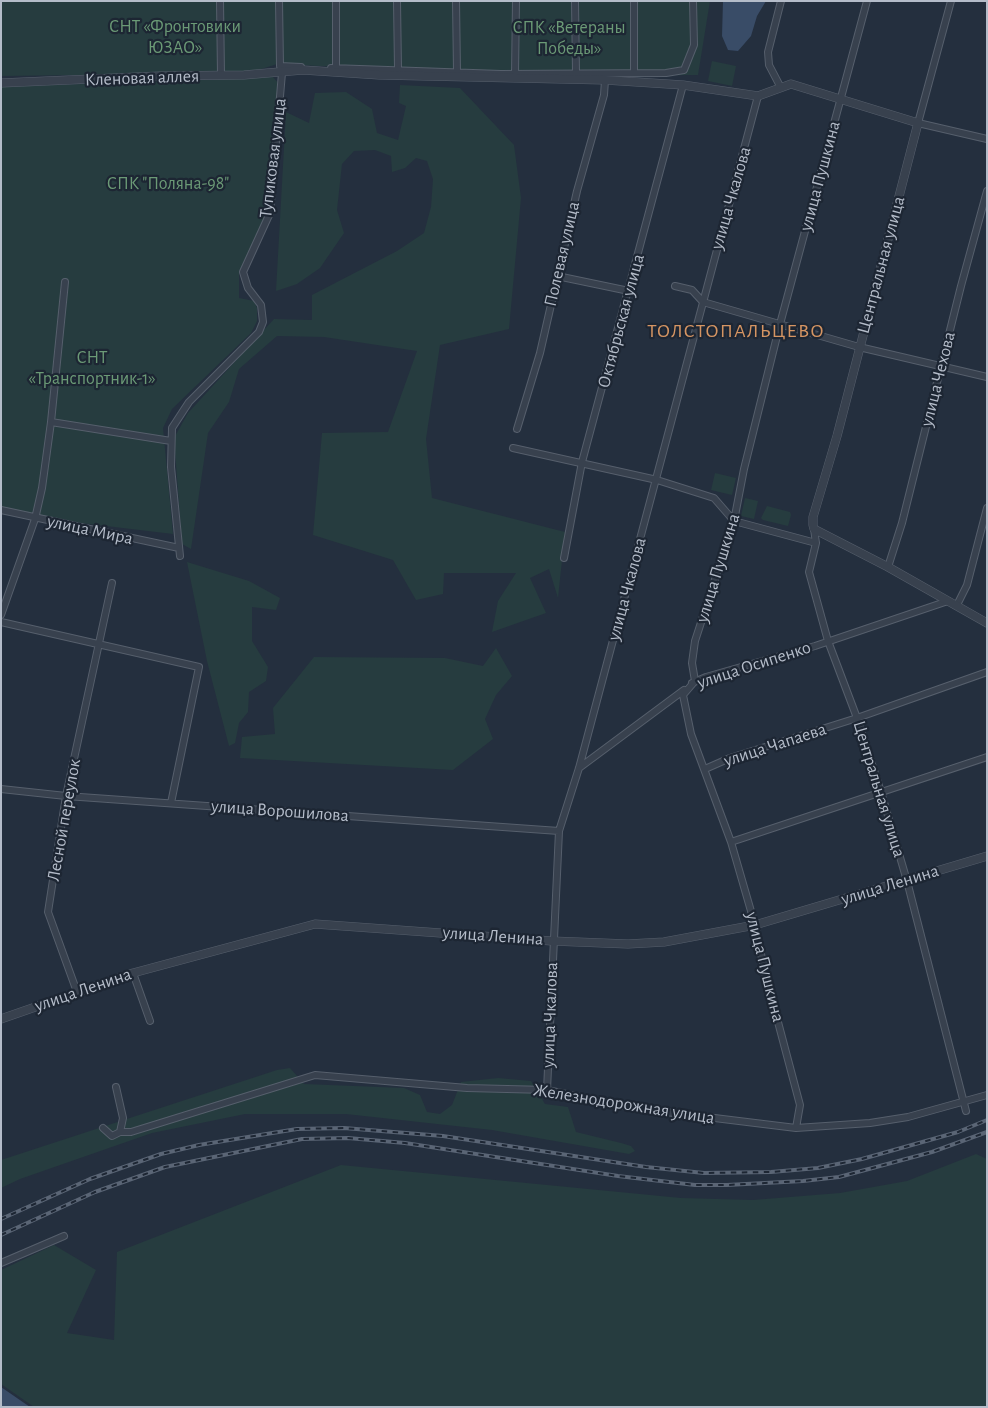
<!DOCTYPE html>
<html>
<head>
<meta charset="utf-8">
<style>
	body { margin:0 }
	#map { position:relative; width:988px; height:1408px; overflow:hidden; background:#242f3e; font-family:"Alegreya Sans",sans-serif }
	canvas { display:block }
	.frame { position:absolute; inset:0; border:2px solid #b4bcc9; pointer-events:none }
</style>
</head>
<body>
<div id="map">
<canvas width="988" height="1408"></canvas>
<div class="frame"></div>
</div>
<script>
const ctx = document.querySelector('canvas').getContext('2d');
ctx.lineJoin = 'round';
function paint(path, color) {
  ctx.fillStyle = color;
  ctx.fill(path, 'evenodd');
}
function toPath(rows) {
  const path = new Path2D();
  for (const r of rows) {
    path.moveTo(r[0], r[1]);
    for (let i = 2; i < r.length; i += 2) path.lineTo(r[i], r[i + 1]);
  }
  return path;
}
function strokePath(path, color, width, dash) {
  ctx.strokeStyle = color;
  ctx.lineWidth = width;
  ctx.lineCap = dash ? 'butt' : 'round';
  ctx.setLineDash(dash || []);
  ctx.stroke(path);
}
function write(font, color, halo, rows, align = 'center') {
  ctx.font = font + ' "Alegreya Sans",sans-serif';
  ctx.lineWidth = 4.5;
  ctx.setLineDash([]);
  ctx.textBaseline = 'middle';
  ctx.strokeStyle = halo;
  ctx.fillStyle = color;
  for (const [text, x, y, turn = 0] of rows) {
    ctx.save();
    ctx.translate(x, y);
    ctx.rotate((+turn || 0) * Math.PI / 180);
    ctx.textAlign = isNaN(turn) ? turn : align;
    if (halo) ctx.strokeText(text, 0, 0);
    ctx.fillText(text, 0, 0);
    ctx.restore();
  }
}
const green = toPath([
	[1,1,710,1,698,75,535,76,277,64,249,73,1,76],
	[712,61,736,66,732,86,708,81],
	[273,77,279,84,270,206,261,233,239,272,239,298,254,301,257,308,257,321,251,333,172,409,163,428,173,534,39,518,1,509,1,87],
	[400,85,460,88,514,145,521,198,509,329,440,345,426,439,432,498,565,532,558,598,549,569,530,578,546,613,492,632,498,601,516,573,444,573,443,594,416,600,393,560,313,535,322,433,388,432,417,351,324,337,277,336,239,369,229,402,208,433,191,549,182,544,174,438,188,413,274,319,312,320,312,295,397,251,424,233,431,207,433,179,427,161,416,158,405,168,392,172,391,156,375,150,354,151,342,164,337,210,344,233,320,268,297,284,276,291,286,112,309,123,315,93,346,92,372,109,377,133,398,140,406,106,399,103],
	[715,473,736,478,732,495,711,490],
	[745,498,758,501,754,519,741,516],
	[767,506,790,512,791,515,788,526,763,520,761,518],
	[187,562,249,581,280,598,276,610,252,607,252,641,268,667,266,681,249,692,248,712,239,723,235,743,229,746,207,661],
	[496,648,512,676,496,695,485,719,493,739,453,770,240,758,242,737,275,734,273,708,314,657,445,658,483,666],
	[290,1068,304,1084,404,1088,420,1095,427,1112,440,1114,452,1105,461,1082,498,1078,531,1081,545,1104,568,1107,576,1132,621,1143,631,1146,635,1151,629,1154,492,1130,346,1114,245,1114,152,1133,20,1179,1,1188,1,1160,277,1070],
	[976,1154,987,1159,987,1407,34,1407,1,1384,1,1270,54,1245,96,1270,67,1333,114,1340,117,1252,341,1165,681,1198,753,1200,840,1193,907,1181]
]);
const water = toPath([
	[723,1,766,1,757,16,751,36,738,51,728,50,722,36],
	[1,1387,30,1407,1,1407]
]);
const minor = toPath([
	[220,1,221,75],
	[279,1,280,66,301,67],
	[336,1,336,69],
	[397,1,398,69],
	[456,1,457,72],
	[575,1,576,73],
	[634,1,634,73],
	[951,1,918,123,987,139],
	[331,68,501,74,666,73,684,70,694,45,693,1],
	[515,75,516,1],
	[780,86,769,65,768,52,781,1],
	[557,276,629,291],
	[675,286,692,290,703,302,859,347,987,377],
	[51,422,171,441],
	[517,429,540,353,577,191,604,95,605,80],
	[513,448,657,480,714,498,734,521,816,543],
	[1,510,179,548],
	[814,529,816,543,809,572,828,641,857,718,881,792,907,881,966,1111],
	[180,556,171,467,172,428,189,402,259,332,263,322,261,305,248,288,243,272,270,213,282,73],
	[564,558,582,462,683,85],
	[888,567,902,523,961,286,987,191],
	[957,605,967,585,987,508],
	[1,615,35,519,42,488,51,422,65,282],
	[1,622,199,667,171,803],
	[692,683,706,677,815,646,948,601],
	[579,768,684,690],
	[705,769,730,758,857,718,987,672],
	[1,789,66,796,559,831],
	[731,842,987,757],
	[133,973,150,1021],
	[77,992,48,912,66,796,112,583],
	[116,1087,123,1118,120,1132],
	[547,1090,559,831,579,768,758,96],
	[103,1128,112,1136,120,1132,131,1132,315,1075,467,1088,547,1090,633,1108,796,1128,870,1123,908,1117,987,1095],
	[796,1128,800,1105,765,973,755,925,731,842,691,734,683,695,695,681,692,663,695,641,734,521,744,469,780,324,867,1],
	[1,1263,64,1236]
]);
const tertiary = toPath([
	[1,83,160,76,244,75,303,70,379,75,605,80,683,85,758,96,791,84,918,123,837,436,813,517,813,525,814,529,888,567,987,623],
	[1,1019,133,973,315,924,552,941,628,944,664,942,755,925,987,856]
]);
const rail = toPath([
	[1,1219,90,1179,161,1154,199,1145,297,1129,344,1128,443,1136,646,1167,704,1173,771,1172,818,1168,862,1159,958,1132,987,1120],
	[1,1235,95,1192,165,1167,302,1139,348,1138,405,1143,618,1176,695,1185,727,1185,803,1181,839,1177,932,1152,987,1132]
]);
const parkNames = [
	["СНТ «Фронтовики",175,27],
	["ЮЗАО»",175,48],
	["СПК «Ветераны",569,28],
	["Победы»",569,49],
	["СПК \"Поляна-98\"",168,184],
	["СНТ",92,358],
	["«Транспортник-1»",92,379]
];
const streetNames = [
	["Кленовая аллея",142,78,-2],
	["Тупиковая улица",273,158,-83],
	["улица Пушкина",820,176,-75],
	["улица Чкалова",731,198,-74],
	["Полевая улица",562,254,-77],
	["Центральная улица",881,265,-75],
	["Октябрьская улица",621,321,-75],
	["улица Чехова",938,379,-76],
	["улица Мира",90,530,12],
	["улица Пушкина",718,568,-73],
	["улица Чкалова",627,589,-75],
	["улица Осипенко",754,665,-18],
	["улица Чапаева",775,745,-18],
	["Центральная улица",879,789,73],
	["улица Ворошилова",280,811,4],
	["Лесной переулок",64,820,-80],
	["улица Ленина",890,885,-17],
	["улица Ленина",493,936,4],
	["улица Пушкина",765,967,76],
	["улица Ленина",83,990,-19],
	["улица Чкалова",550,1015,-88],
	["Железнодорожная улица",624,1104,9]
];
const quarterNames = [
	["ТОЛСТОПАЛЬЦЕВО",736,331]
];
paint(green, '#263c3f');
paint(water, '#394c67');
strokePath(minor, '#565f6c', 8);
strokePath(tertiary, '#565f6c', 9);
strokePath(minor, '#38414e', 6);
strokePath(tertiary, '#38414e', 8);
strokePath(rail, '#5a6575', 4);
strokePath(rail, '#1d2633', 2, [5.5]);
write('18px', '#6b9a76', '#1d2633', parkNames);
write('18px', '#b4bcc9', '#1d2633', streetNames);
ctx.letterSpacing = '1px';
write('20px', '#d59563', '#1d2633', quarterNames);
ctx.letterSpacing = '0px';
</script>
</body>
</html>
